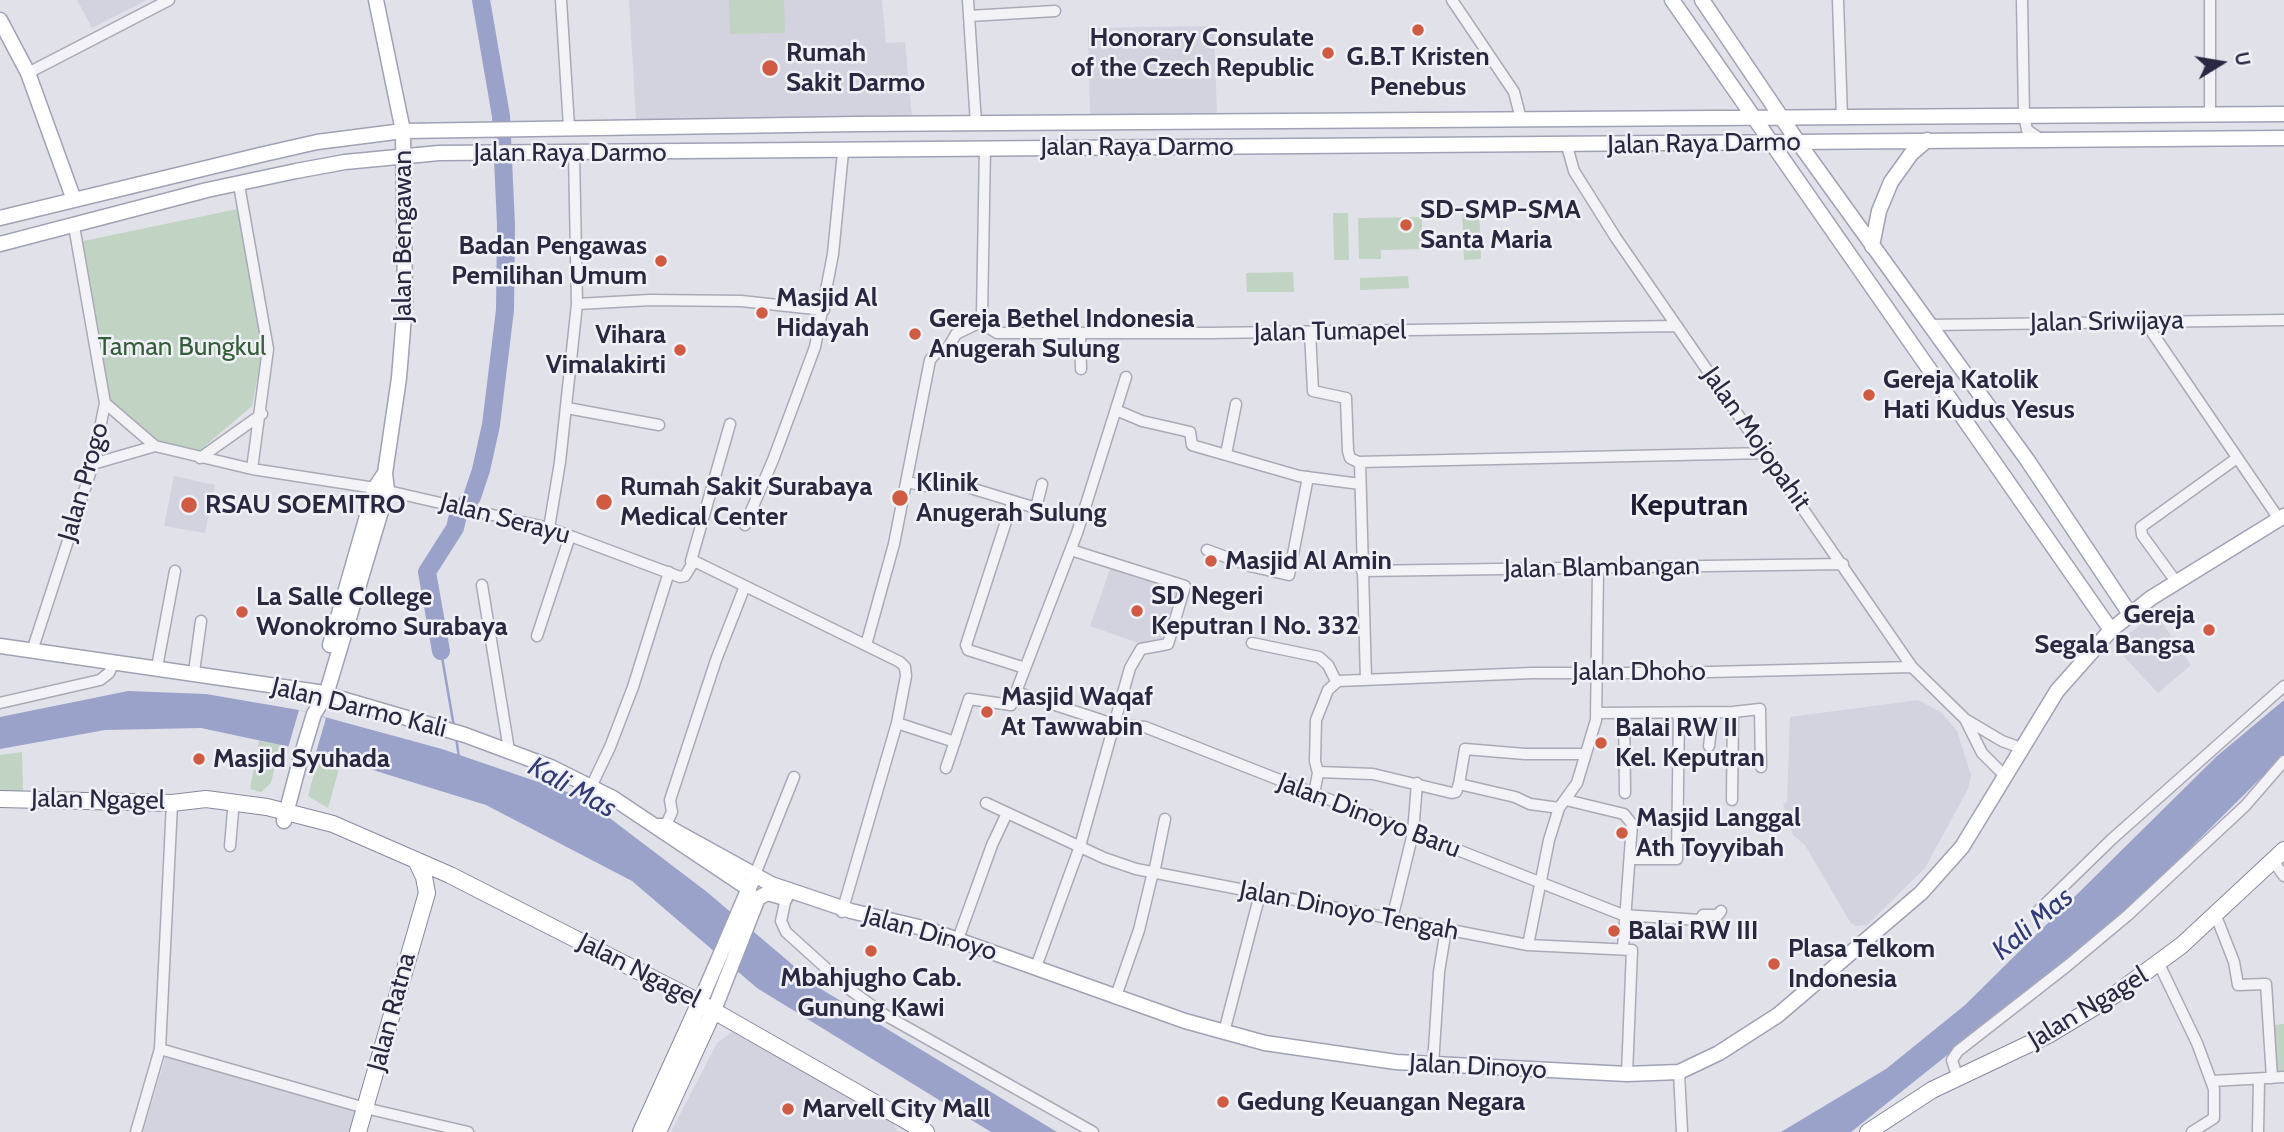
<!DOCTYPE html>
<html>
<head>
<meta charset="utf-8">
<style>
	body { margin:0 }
	#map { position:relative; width:2284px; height:1132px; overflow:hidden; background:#e0e1e9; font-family:Cabin,sans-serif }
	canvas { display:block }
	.north { position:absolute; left:2186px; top:28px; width:70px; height:70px; -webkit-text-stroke:5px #f0f0f7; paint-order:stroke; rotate:79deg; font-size:19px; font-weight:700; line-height:28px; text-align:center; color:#282941 }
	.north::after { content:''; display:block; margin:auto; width:24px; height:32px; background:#282941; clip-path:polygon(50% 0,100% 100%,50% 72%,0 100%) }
</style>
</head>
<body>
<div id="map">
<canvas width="2284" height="1132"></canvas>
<div class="north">U</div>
</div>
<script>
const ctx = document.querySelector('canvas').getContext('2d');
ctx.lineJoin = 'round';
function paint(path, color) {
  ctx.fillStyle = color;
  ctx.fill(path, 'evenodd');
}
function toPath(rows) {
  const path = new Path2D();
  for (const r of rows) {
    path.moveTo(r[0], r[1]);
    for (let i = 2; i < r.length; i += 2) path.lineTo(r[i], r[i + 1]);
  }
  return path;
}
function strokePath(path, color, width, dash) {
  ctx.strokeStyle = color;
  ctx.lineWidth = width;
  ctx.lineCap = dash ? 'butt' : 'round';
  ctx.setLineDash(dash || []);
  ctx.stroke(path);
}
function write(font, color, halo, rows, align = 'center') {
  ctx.font = font + ' Cabin,sans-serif';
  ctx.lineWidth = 5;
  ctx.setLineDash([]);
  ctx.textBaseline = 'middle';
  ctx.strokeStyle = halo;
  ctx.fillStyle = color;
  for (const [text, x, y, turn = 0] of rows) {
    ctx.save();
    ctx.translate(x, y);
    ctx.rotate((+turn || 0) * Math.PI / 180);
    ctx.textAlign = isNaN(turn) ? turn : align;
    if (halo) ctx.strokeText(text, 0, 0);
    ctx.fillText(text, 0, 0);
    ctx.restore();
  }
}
const built = toPath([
	[77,0,147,0,92,28],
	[629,0,882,0,886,43,905,42,912,117,636,120],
	[1214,26,1217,116,1090,116,1088,28],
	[174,476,215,485,205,533,164,526],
	[1112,564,1185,586,1165,646,1144,645,1090,626],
	[2156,614,2191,665,2158,693,2113,645],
	[1918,700,1942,713,1957,731,1971,775,1968,789,1925,868,1867,925,1856,926,1850,922,1805,845,1793,835,1783,804,1787,802,1790,717],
	[732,1032,890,1118,898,1132,671,1132,717,1043],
	[167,1052,363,1109,355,1132,143,1132]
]);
const green = toPath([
	[729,0,784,0,785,33,730,34],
	[1479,206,1481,259,1464,260,1462,207],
	[238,209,263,349,252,406,198,452,161,443,110,401,83,241],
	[1333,213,1348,213,1349,260,1334,260],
	[1422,217,1422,249,1381,250,1381,259,1359,259,1358,218],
	[1293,272,1294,292,1247,292,1246,273],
	[1408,276,1409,288,1360,290,1360,278],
	[259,741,280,745,271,783,261,792,250,789],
	[22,752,23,791,0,791,0,755],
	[318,759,340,765,328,808,308,796],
	[2284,1024,2284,1074,2275,1074,2273,1025]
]);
const water = toPath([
	[128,691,206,694,299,710,442,749,582,797,707,892,821,989,1057,1132,991,1132,757,988,632,881,486,805,318,753,201,728,105,730,0,749,0,717],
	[2284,700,2284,755,2125,913,1851,1132,1781,1132,1886,1069,1965,1005,2217,756]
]);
const pier = toPath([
	[299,710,326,718,315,756,288,748]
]);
const stream = toPath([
	[441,651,454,727],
	[456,737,459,758]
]);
const river = toPath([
	[441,651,427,572,455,528,459,511,472,497,481,470,491,425,505,310,506,225,501,116,481,0]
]);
const minor = toPath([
	[561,0,569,127],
	[968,0,976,124],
	[1452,0,1514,92,1521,119],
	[1838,0,1842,117],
	[2022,0,2024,115,2027,130,2042,140],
	[2210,0,2210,114],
	[969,16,1055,11],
	[28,73,169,0],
	[1567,146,1574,171,1616,238,1912,667,1965,719,2002,741,2021,748],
	[985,148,982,315,986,326,997,333,1211,333,1677,326],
	[239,185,268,349,252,469],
	[577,304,650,300,741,301,824,310],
	[2145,322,2279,519],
	[1930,325,2284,320],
	[1310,332,1313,391,1346,398,1348,451,1350,458,1358,462,1767,453],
	[1080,333,1081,369],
	[105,403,155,446,252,469,375,488,549,528,680,577,685,576,694,561,900,662,905,667,906,676,897,723,842,912],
	[567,408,659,425],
	[1116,410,1142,421,1190,432,1192,445,1195,446,1299,476,1360,484],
	[1226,454,1236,404],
	[200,458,262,414],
	[1360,462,1366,680],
	[93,464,155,446],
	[907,482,930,487,954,483,1036,508,1042,484],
	[1012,503,966,645,968,650,1025,668],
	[745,525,773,460,815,347,833,254,843,152],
	[549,528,560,462,577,304,574,154],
	[1207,550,1250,566,1289,575,1308,477],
	[691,561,730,424],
	[1362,571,1843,564],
	[2177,583,2142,535,2141,527,2237,458],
	[482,585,509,750],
	[537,636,570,536],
	[1252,643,1319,657,1328,665,1336,681],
	[866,645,894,544,930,360,936,353,948,348,956,334,983,321],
	[32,651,93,464,105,403,74,226],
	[157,667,175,571],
	[194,672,201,621],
	[1016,692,1113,724,1145,727,1623,915,1700,920,1703,915,1718,915,1721,911],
	[0,703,100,680,109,673,114,662],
	[1597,713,1733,712,1760,709,1761,767],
	[1624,714,1625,793],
	[1965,719,1982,753,2004,775],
	[897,723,955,742],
	[1709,746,1713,713],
	[946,768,969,699,1011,705,1077,533,1126,377],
	[1318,772,1373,774,1452,793,1456,792,1459,784,1515,797,1530,804,1559,808],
	[1459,784,1465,749,1525,754,1584,754],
	[591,787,610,747,633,687,669,572],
	[1314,794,1318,773,1315,761,1316,720,1328,690,1338,681,1532,673,1669,673,1912,667],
	[1566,800,1624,814,1632,824,1623,948],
	[1732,800,1733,712],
	[986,803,1104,858,1136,869,1528,945,1632,950,1627,1074],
	[663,831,672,812,670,800,716,660,745,586],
	[230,846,233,811],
	[1630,859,1677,859,1679,713],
	[2273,861,2284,876],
	[1154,873,1165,819],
	[754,877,794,777],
	[786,898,781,921,786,932,849,989,885,1015,1093,1132],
	[2036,913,2112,839,2284,686],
	[2216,916,2234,962,2238,985,2266,984,2272,1078],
	[1392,919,1413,833,1417,783],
	[958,939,992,845,1007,813],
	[1528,945,1549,840,1559,808,1577,783,1596,720,1598,569],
	[2159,964,2197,1043,2214,1089,2214,1118,2192,1132],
	[1036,967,1080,846,1130,668,1141,649,1168,644,1185,586,1071,550],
	[1116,996,1139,930,1153,872],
	[1224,1032,1260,894],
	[160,1049,365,1108,468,1132],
	[1433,1065,1439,972,1446,929],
	[1679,1072,1682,1132],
	[1958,1079,1952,1060,1958,1051,2067,966,2128,915,2245,806,2284,761],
	[2212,1081,2284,1077],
	[136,1132,160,1049,172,803],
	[2258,1132,2259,1079]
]);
const major = toPath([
	[1672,0,2111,630],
	[1702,0,1798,142,2028,461,2130,614],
	[0,20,28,73,74,200],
	[0,218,260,155,317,142,403,131,856,124,2284,114],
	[0,244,207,190,296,171,345,162,439,153,2284,138],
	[1872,246,1879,211,1891,182,1911,154,1927,140],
	[330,645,375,488,385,473],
	[0,646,318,692,465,735,551,767,613,798,749,889],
	[284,821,301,757,314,714,326,695,387,491,385,473,399,378,405,304,403,131,376,0],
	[657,826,666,826,771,884,851,911,927,929,1185,1021,1265,1043,1396,1062,1627,1074,1679,1072,1719,1053,1778,1015,1921,893,1962,847,2057,691,2111,630,2151,598,2284,516],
	[700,1002,752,881],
	[714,1010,758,898,768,893,785,898]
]);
const highway = toPath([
	[0,799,172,803,206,799,267,807,333,824,450,875,693,999,926,1132],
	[358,1132,427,893,424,877,416,860],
	[641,1132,700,1002],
	[658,1132,714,1010],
	[1868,1132,1932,1090,2050,1034,2113,996,2182,945,2284,850]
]);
const markers = [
	[1418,30,7,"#d05b43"],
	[1328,53,7,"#d05b43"],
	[770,68,9,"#d05b43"],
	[1406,225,7,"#d05b43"],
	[661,261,7,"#d05b43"],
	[762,313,7,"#d05b43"],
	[915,334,7,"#d05b43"],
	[680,350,7,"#d05b43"],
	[1869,395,7,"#d05b43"],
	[900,498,9,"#d05b43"],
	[604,502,9,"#d05b43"],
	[189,505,9,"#d05b43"],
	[1211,561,7,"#d05b43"],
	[1137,611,7,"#d05b43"],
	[242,612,7,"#d05b43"],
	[2209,630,7,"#d05b43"],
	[987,712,7,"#d05b43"],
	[1601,743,7,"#d05b43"],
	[199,759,7,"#d05b43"],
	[1622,833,7,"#d05b43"],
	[1614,931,7,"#d05b43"],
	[871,951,7,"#d05b43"],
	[1774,964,7,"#d05b43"],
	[1223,1102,7,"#d05b43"],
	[788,1109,7,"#d05b43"]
];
const poiNames = [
	["Honorary Consulate",1314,38,"right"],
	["of the Czech Republic",1314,68,"right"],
	["Rumah",786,53],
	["Sakit Darmo",786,83],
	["G.B.T Kristen",1418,57,"center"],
	["Penebus",1418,87,"center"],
	["SD-SMP-SMA",1420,210],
	["Santa Maria",1420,240],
	["Badan Pengawas",647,246,"right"],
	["Pemilihan Umum",647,276,"right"],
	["Masjid Al",776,298],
	["Hidayah",776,328],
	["Gereja Bethel Indonesia",929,319],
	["Anugerah Sulung",929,349],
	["Vihara",666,335,"right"],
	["Vimalakirti",666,365,"right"],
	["Gereja Katolik",1883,380],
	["Hati Kudus Yesus",1883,410],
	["Klinik",916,483],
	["Anugerah Sulung",916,513],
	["Rumah Sakit Surabaya",620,487],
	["Medical Center",620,517],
	["RSAU SOEMITRO",205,505],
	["Masjid Al Amin",1225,561],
	["SD Negeri",1151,596],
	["Keputran I No. 332",1151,626],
	["La Salle College",256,597],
	["Wonokromo Surabaya",256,627],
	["Gereja",2195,615,"right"],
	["Segala Bangsa",2195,645,"right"],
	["Masjid Waqaf",1001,697],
	["At Tawwabin",1001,727],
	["Balai RW II",1615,728],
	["Kel. Keputran",1615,758],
	["Masjid Syuhada",213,759],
	["Masjid Langgal",1636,818],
	["Ath Toyyibah",1636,848],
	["Balai RW III",1628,931],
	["Plasa Telkom",1788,949],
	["Indonesia",1788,979],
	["Mbahjugho Cab.",871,978,"center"],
	["Gunung Kawi",871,1008,"center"],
	["Gedung Keuangan Negara",1237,1102],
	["Marvell City Mall",802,1109]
];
const streetNames = [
	["Jalan Raya Darmo",1704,144,-1],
	["Jalan Raya Darmo",1137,147],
	["Jalan Raya Darmo",570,153],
	["Jalan Bengawan",403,236,-90],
	["Jalan Sriwijaya",2107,322,-1],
	["Jalan Tumapel",1330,332,-1],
	["Jalan Mojopahit",1756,439,55],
	["Jalan Progo",84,482,-74],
	["Jalan Serayu",505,519,15],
	["Jalan Blambangan",1602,568,-1],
	["Jalan Dhoho",1639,672],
	["Jalan Darmo Kali",359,708,14],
	["Jalan Ngagel",98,800,1],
	["Jalan Dinoyo Baru",1369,816,21],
	["Jalan Dinoyo Tengah",1349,911,11],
	["Jalan Dinoyo",930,934,16],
	["Jalan Ngagel",639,971,27],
	["Jalan Ngagel",2088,1008,-31],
	["Jalan Ratna",392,1012,-75],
	["Jalan Dinoyo",1478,1067,3]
];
const parkNames = [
	["Taman Bungkul",182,347]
];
const waterNames = [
	["Kali Mas",572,788,29],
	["Kali Mas",2033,924,-40]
];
const quarterNames = [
	["Keputran",1689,506]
];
paint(built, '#d2d3de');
paint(green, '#c1d3c2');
paint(water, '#9aa2ca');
paint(pier, '#e0e1e9');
strokePath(stream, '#9aa2ca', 2.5);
strokePath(river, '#9aa2ca', 18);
strokePath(minor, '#a9aab7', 13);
strokePath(major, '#9fa1b5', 17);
strokePath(highway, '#8789a0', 18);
strokePath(minor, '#f3f3f7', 10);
strokePath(major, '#fff', 14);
strokePath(highway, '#fff', 16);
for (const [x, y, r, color] of markers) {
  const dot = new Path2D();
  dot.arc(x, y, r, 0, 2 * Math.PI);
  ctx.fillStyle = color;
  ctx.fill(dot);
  strokePath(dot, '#f0f0f7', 2.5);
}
write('bold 26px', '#282941', '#f0f0f7', poiNames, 'left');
write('26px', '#282941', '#f0f0f7', streetNames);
write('26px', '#355d3a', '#f0f0f7', parkNames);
write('italic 28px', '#323b75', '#f0f0f7', waterNames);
write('bold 30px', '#1b1b32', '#f0f0f7', quarterNames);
</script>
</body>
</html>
